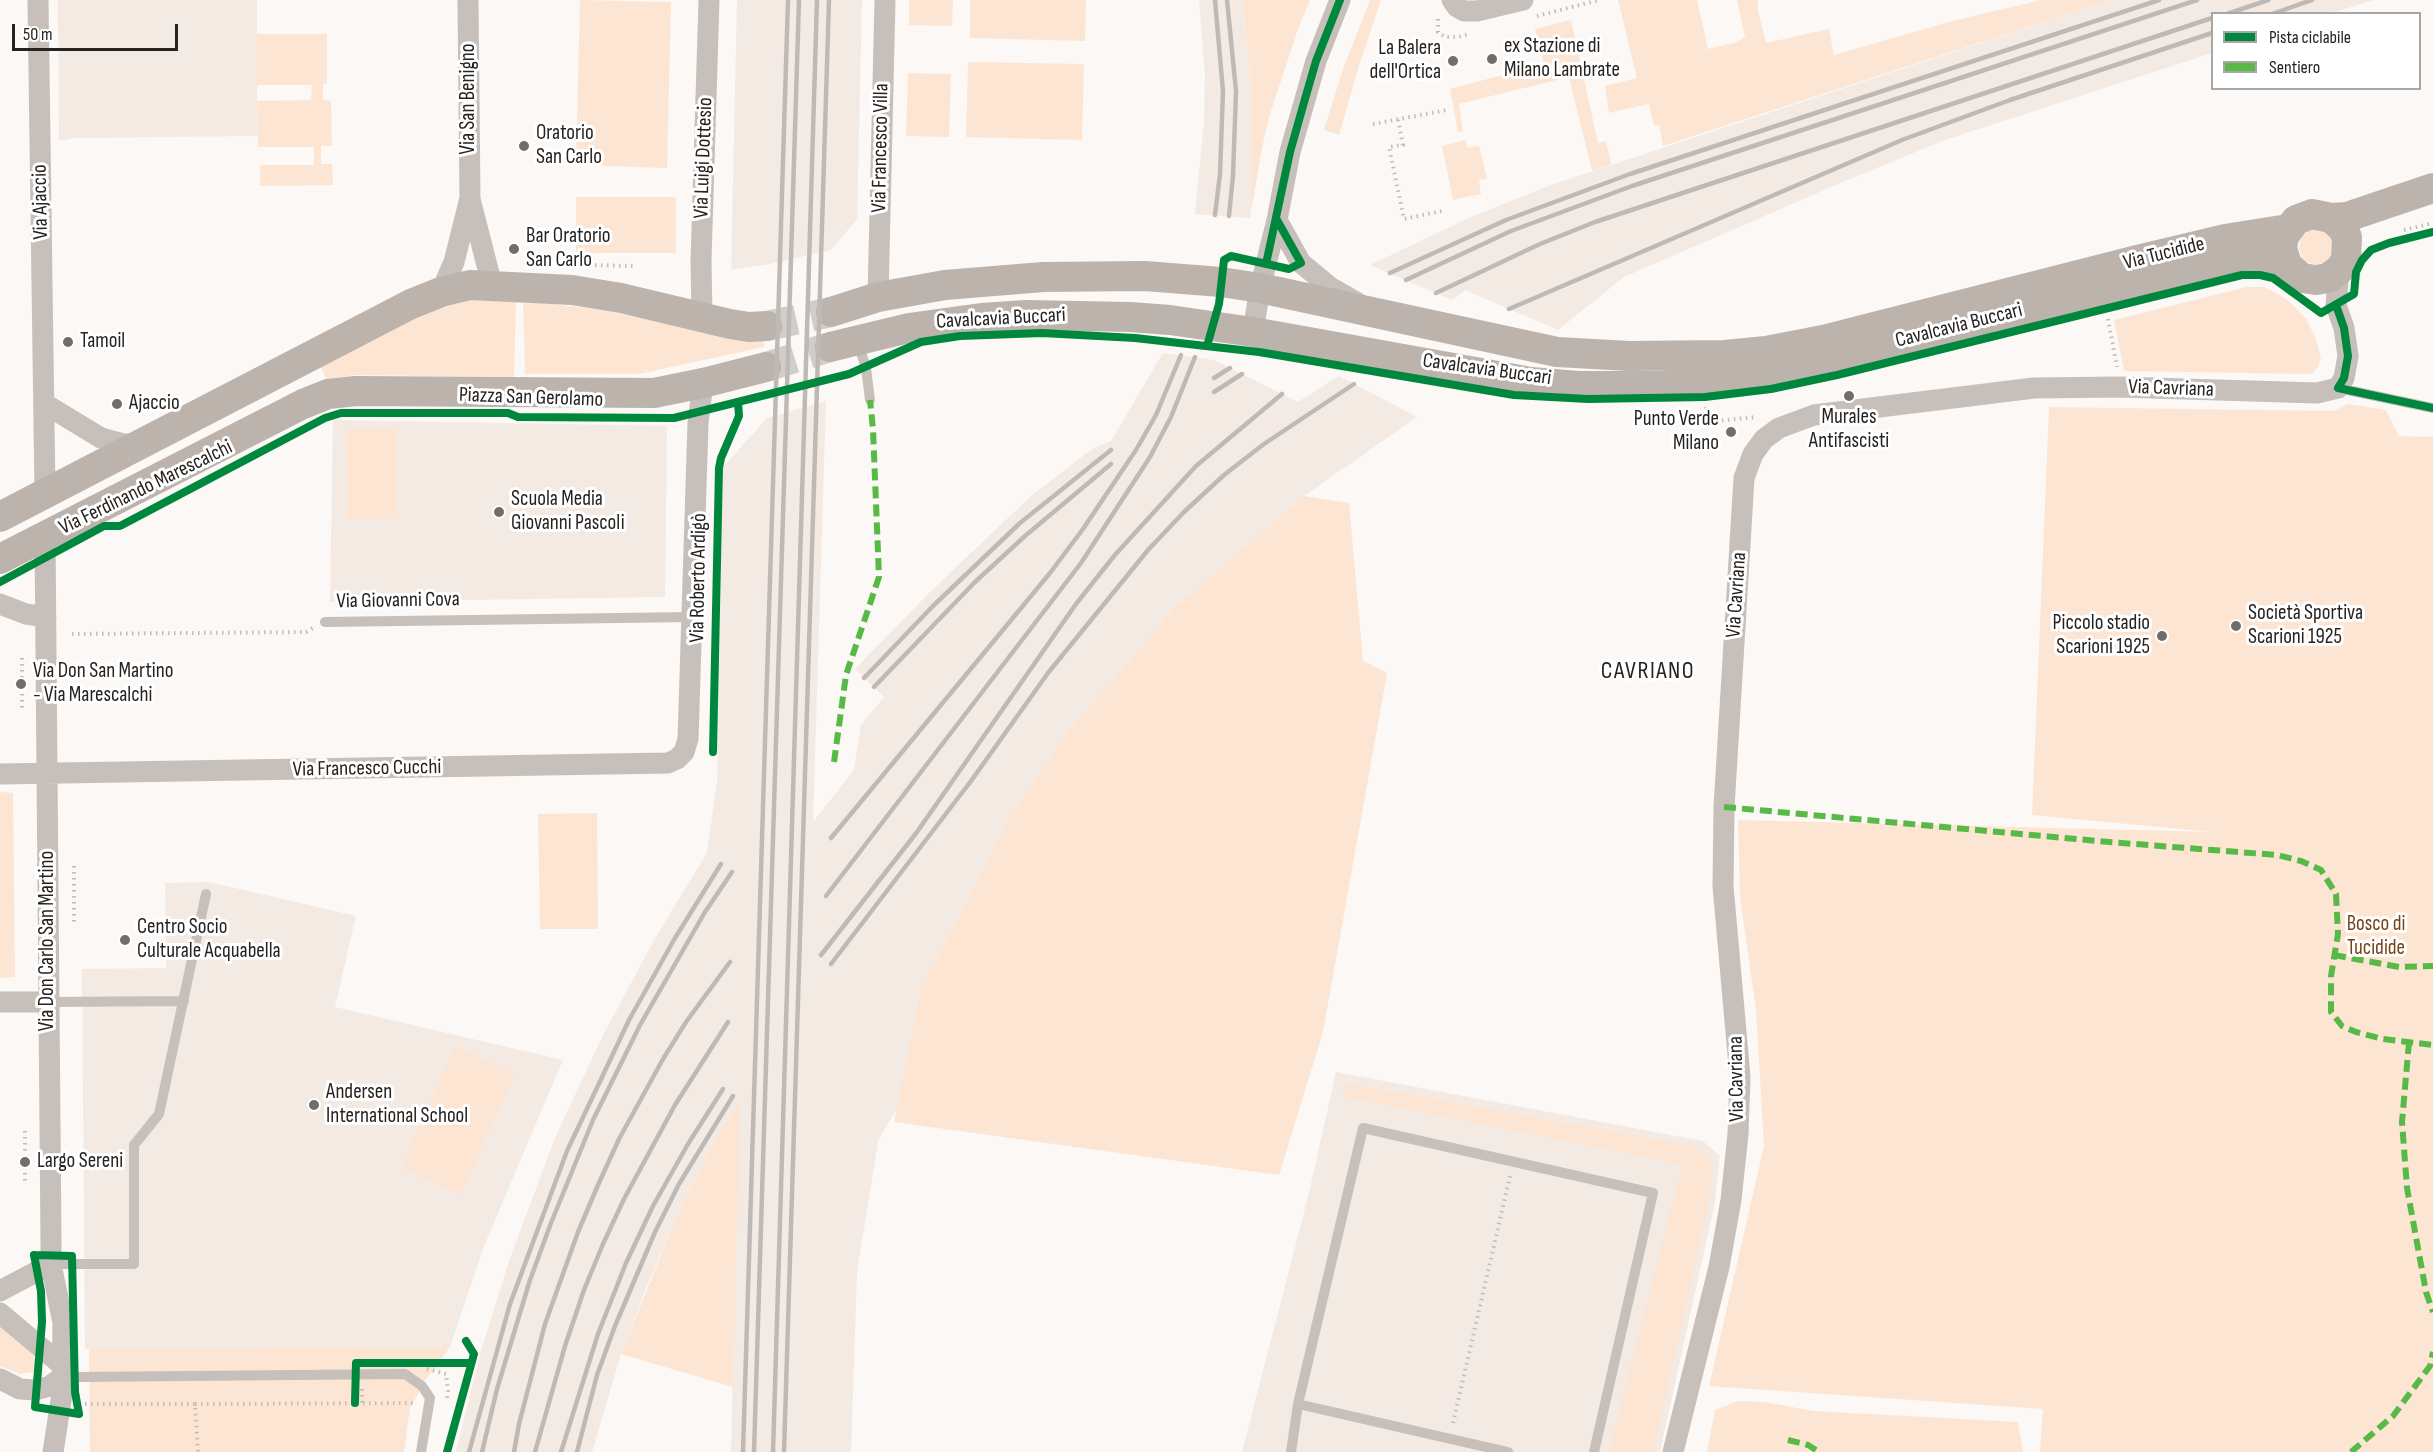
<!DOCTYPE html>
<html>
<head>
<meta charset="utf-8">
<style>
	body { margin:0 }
	#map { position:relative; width:2433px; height:1452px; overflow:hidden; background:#fbf8f5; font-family:"Sofia Sans Condensed",sans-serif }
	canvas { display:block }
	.legend { position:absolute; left:2211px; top:12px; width:210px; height:78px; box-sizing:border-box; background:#fff; border:2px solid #a8a7a6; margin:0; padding:8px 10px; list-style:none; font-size:18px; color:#252220 }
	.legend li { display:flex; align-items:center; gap:12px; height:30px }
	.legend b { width:30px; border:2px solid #a8a7a6 }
	.scale { position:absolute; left:12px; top:24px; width:166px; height:27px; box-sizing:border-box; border:3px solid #252220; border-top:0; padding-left:8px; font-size:18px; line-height:21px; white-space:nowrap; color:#252220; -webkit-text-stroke:4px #fff; paint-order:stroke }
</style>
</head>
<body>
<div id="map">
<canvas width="2433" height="1452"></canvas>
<ul class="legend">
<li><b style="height:8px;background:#00873e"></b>Pista ciclabile</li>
<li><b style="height:8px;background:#58b947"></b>Sentiero</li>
</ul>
<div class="scale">50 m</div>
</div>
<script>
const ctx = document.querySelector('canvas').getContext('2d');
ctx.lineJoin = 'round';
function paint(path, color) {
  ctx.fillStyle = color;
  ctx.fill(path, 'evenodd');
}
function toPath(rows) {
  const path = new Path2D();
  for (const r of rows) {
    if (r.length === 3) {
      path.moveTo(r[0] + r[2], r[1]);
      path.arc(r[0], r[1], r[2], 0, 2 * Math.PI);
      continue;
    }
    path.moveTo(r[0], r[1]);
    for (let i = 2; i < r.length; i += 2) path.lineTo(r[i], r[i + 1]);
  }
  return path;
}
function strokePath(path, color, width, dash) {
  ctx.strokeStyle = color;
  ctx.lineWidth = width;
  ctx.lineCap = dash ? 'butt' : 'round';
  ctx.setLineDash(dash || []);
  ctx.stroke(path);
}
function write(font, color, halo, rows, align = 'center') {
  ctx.font = font + ' "Sofia Sans Condensed",sans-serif';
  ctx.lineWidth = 6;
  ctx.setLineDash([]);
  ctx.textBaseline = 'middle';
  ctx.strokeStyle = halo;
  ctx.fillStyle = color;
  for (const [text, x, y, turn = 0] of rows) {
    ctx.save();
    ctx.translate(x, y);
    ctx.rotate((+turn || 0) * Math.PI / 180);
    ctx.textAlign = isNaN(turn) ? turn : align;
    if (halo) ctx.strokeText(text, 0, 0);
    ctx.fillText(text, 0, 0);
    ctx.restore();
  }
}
const built = toPath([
	[58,0,257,0,257,136,74,138,59,141],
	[737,0,862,0,857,219,831,250,770,264,731,270],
	[1199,0,1243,0,1252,101,1250,218,1195,214,1204,122,1205,76],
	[2110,0,2373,0,2332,13,2212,14,2212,53,1945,140,1845,181,1624,277,1558,330,1465,290,1452,300,1370,265,1471,217,1551,185],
	[1163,353,1214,360,1298,402,1339,376,1417,417,1304,496,1177,605,1069,730,1014,810,920,989,897,1108,878,1141,857,1273,851,1452,731,1452,739,1102,714,1142,680,1208,645,1291,621,1354,592,1452,456,1452,481,1351,509,1261,555,1138,603,1035,657,935,707,853,717,782,723,467,767,418,826,401,813,822,854,770,861,725,884,697,855,669,930,592,1032,495,1092,449,1111,441],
	[333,420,667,426,665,597,330,602],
	[209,882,356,916,335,1007,563,1060,484,1246,450,1347,85,1349,82,969,166,968,165,883],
	[1336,1072,1703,1141,1720,1156,1715,1202,1660,1452,1242,1452,1308,1197]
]);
const green = toPath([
	[580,0,671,2,667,168,576,165],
	[909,0,953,0,952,26,909,25],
	[970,0,1086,0,1085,41,970,38],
	[1243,0,1310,0,1297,32,1270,114,1262,148,1250,218,1252,101],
	[1370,0,1381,0,1359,65,1339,135,1324,130,1343,69],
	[1618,0,1697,0,1708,49,1737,42,1745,37,1737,0,1758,0,1758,11,1766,43,1829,29,1834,55,1953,21,2041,0,2110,0,1663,146,1659,125,1654,126,1649,104,1609,113,1605,86,1637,78],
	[1571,20,1598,143,1606,141,1611,164,1592,171,1569,77,1459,104,1463,131,1458,132,1450,89,1544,64,1535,29],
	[257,34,327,34,327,83,323,84,323,100,331,101,332,146,321,146,321,164,332,164,333,185,260,186,260,165,314,165,314,147,258,147,257,101,311,100,312,85,257,85],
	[968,62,1084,64,1082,140,966,137],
	[908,73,951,74,949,137,906,136],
	[1465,140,1468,148,1479,146,1487,179,1479,180,1481,194,1453,200,1442,146],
	[576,197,676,197,676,253,576,253],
	[2316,247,17],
	[2247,287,2264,287,2278,294,2290,302,2306,319,2315,337,2321,358,2318,367,2312,374,2124,371,2114,320],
	[471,299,516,301,514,377,352,375,327,381,319,363,412,315],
	[523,303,552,304,596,309,702,330,764,334,764,347,639,374,525,374],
	[2348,404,2386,410,2399,436,2433,437,2433,1452,2040,1452,2043,1409,1709,1386,1764,1146,1756,1010,1740,897,1738,820,2213,832,2032,815,2049,407,2334,411],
	[396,429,398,519,347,520,346,430],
	[1304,496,1349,503,1363,661,1387,673,1323,1032,1279,1175,894,1122,920,989,1014,810,1069,730,1177,605],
	[0,792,13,793,15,977,0,978],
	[597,813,598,929,540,929,538,814],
	[455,1046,515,1073,461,1195,401,1168],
	[1346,1083,1694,1146,1711,1159,1710,1198,1653,1452,1609,1452,1682,1165,1342,1097],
	[740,1100,733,1387,621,1354,680,1208,714,1142],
	[0,1324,30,1348,40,1371,20,1374,0,1366],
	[450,1347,426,1379,410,1408,404,1452,90,1452,89,1349],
	[1738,1401,1764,1402,1814,1411,2018,1422,2023,1452,1707,1452,1715,1410]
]);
const secondaryTunnel = toPath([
	[767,326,831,312],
	[766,367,830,347]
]);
const path = toPath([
	[1537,16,1599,0],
	[1438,19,1438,32,1445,37,1459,37,1469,34],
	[1398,120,1403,145,1389,147,1404,219,1442,211],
	[1373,124,1447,110],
	[2404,230,2433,223],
	[589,265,637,266],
	[2108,319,2117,367],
	[1706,407,1707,422,1756,417],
	[72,634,306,632,313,628],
	[22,658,22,710],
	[74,866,74,922],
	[25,1131,25,1185],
	[427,1369,446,1374,448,1391,447,1398],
	[362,1389,362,1403],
	[79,1404,195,1404,198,1452],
	[195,1404,414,1403],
	[1453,1423,1510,1176]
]);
const lane = toPath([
	[858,343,866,368,870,400],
	[2338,388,2433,408],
	[325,622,692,617],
	[48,1002,184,1001],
	[51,1264,134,1264,134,1145,159,1114,206,894],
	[78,1377,405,1374,422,1386,430,1398,421,1452],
	[1298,1404,1508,1452],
	[1291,1452,1298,1404,1363,1128,1653,1193,1594,1452]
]);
const street = toPath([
	[38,0,45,493],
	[1452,0,1457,7,1464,11,1477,11,1523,0],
	[470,199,492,285],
	[1277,220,1301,263,1330,287,1358,303],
	[441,292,454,262,470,198,468,0],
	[878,297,885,0],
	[702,317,701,261,709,0],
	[1253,332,1260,288,1277,220,1290,152,1316,61,1340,0],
	[45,404,101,438,123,444,139,444],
	[45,536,51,1242,51,1264,63,1323,62,1394,53,1452],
	[0,604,26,614,46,617],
	[0,774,668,763,677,759,684,752,688,739,698,423,703,383],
	[0,1002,48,1002],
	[0,1291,51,1264],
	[0,1313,63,1366],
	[0,1379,20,1389,36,1390,50,1386,63,1376],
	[1673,1452,1719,1267,1731,1200,1738,1134,1740,1077,1723,886,1724,807,1744,478,1753,454,1764,439,1779,428,1814,415,2034,388,2119,387,2317,393,2338,388,2344,378,2348,356,2344,328,2336,305,2339,270]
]);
const secondary = toPath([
	[2331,218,2342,228,2347,237,2346,260,2339,270,2328,278,2316,280,2302,278,2287,265,2282,248,2284,236,2296,220,2312,214,2331,218,2347,217,2433,188],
	[831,312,878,297,945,285,1043,277,1145,276,1221,282,1260,288,1557,352,1629,356,1725,355,1766,351,1823,340,2137,260,2225,239,2288,229],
	[830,347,909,328,981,318,1026,315,1130,317,1170,320,1253,332,1531,382,1578,386,1666,386,1777,375,1832,364,2228,262,2257,260,2289,267],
	[0,517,411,304,441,292,470,285,572,290,621,298,730,324,749,327,767,326],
	[0,559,303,404,328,394,356,391,654,393,703,383,766,367]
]);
const rail = toPath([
	[1215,0,1223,91,1220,174,1215,215],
	[1227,0,1236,91,1233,175,1229,216],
	[2227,14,2268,0],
	[2272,14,2312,0],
	[1390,273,1506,220,1630,174,2159,0],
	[1406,280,1511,231,1632,186,2197,0],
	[1436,293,1540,244,1595,222,2212,18],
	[1509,309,1902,140,2010,100,2212,33],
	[1214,378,1230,368],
	[1214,392,1242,374],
	[864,678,933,606,1020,523,1111,450],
	[874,687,975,582,1025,536,1111,464],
	[831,838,1050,573,1083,529,1136,450,1156,415,1181,355],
	[826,896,1081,563,1150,457,1171,417,1195,357],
	[821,955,917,832,1076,604,1114,556,1196,466,1282,394],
	[831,964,971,781,1048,673,1148,550,1184,512,1224,475,1264,444,1354,384],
	[469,1452,510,1304,567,1151,629,1020,675,938,721,864],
	[482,1452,497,1389,530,1280,551,1223,593,1120,640,1025,705,912,732,872],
	[514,1452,519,1424,545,1324,578,1232,598,1185,619,1139,663,1059,686,1022,730,962],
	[535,1452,565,1346,584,1290,603,1244,624,1199,675,1105,728,1022],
	[561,1452,598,1334,626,1263,653,1206,688,1144,723,1089],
	[577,1452,597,1375,615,1326,655,1232,679,1184,733,1096],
	[743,1452,788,0],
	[754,1452,799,0],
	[773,1452,817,0],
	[784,1452,829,0]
]);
const quiet = toPath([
	[834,762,846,675,879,577,873,429,870,400],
	[1724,807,2109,842,2277,855,2301,861,2321,870,2336,894,2338,934,2331,976,2331,1012,2342,1026,2356,1032,2383,1039,2433,1045],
	[2334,955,2399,967,2433,966],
	[2409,1042,2402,1122,2407,1188,2426,1292,2433,1312],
	[1788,1440,1808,1445,1819,1452],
	[2351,1452,2393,1416,2430,1366,2433,1352]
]);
const cycleway = toPath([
	[1266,264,1290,152,1303,106,1316,61,1340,0],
	[2336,305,2344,328,2348,356,2344,378,2338,388,2433,408],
	[1207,346,1219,304,1224,260,1231,256,1289,269,1301,263,1277,220],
	[0,582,104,526,120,526,325,418,341,413,508,413,518,417,674,418,849,374,921,342,960,336,1042,333,1135,338,1259,352,1514,395,1588,399,1705,397,1771,389,1837,375,2242,275,2260,275,2273,278,2321,313,2354,294,2356,272,2362,260,2371,250,2389,243,2433,232],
	[713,752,719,468,721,458,739,416,738,402],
	[34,1255,72,1256,75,1392,79,1414,35,1407,42,1322,41,1291,34,1255],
	[355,1403,356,1363,471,1363],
	[447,1452,474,1354,466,1341]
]);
const markers = [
	[1492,59,6,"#706d6b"],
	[1453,61,6,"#706d6b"],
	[524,146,6,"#706d6b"],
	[514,249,6,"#706d6b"],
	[68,342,6,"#706d6b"],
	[1849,396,6,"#706d6b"],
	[117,404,6,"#706d6b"],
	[1731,432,6,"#706d6b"],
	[499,512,6,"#706d6b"],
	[2236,626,6,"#706d6b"],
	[2162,636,6,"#706d6b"],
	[21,684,6,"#706d6b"],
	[125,940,6,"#706d6b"],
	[314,1105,6,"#706d6b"],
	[25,1162,6,"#706d6b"]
];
const poiNames = [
	["ex Stazione di",1504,47],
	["Milano Lambrate",1504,71],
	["La Balera",1441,49,"right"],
	["dell'Ortica",1441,73,"right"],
	["Oratorio",536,134],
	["San Carlo",536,158],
	["Bar Oratorio",526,237],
	["San Carlo",526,261],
	["Tamoil",80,342],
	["Ajaccio",129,404],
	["Murales",1849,418,"center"],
	["Antifascisti",1849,442,"center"],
	["Punto Verde",1719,420,"right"],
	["Milano",1719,444,"right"],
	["Scuola Media",511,500],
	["Giovanni Pascoli",511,524],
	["Società Sportiva",2248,614],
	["Scarioni 1925",2248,638],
	["Piccolo stadio",2150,624,"right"],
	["Scarioni 1925",2150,648,"right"],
	["Via Don San Martino",33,672],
	["- Via Marescalchi",33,696],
	["Centro Socio",137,928],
	["Culturale Acquabella",137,952],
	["Andersen",326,1093],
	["International School",326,1117],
	["Largo Sereni",37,1162]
];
const streetNames = [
	["Via San Benigno",469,99,-90],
	["Via Francesco Villa",881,148,-89],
	["Via Luigi Dottesio",704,158,-88],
	["Via Ajaccio",41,202,-91],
	["Via Tucidide",2164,254,-14],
	["Cavalcavia Buccari",1001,319,-3],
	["Cavalcavia Buccari",1959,326,-14],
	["Cavalcavia Buccari",1487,370,8],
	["Via Cavriana",2171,389,2],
	["Piazza San Gerolamo",531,398,2],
	["Via Ferdinando Marescalchi",146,488,-26],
	["Via Roberto Ardigò",699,578,-89],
	["Via Cavriana",1737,595,-86],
	["Via Giovanni Cova",398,601,-1],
	["Via Francesco Cucchi",367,769,-1],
	["Via Don Carlo San Martino",48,941,-90],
	["Via Cavriana",1737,1079,-91]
];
const parkNames = [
	["Bosco di",2376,925],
	["Tucidide",2376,949]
];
const quarterNames = [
	["CAVRIANO",1648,672]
];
paint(built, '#f3eae4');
paint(green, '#fde5d3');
strokePath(secondaryTunnel, '#d0cdca', 30, [30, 15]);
strokePath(path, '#c0bcb8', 4, [1.5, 4.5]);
strokePath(lane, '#c6bfba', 10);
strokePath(street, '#c6bfba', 21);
strokePath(secondary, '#bcb3ad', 30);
strokePath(rail, '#bfb9b5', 4.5);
strokePath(quiet, '#58b947', 6, [12, 6]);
strokePath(cycleway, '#00873e', 8);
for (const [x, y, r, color] of markers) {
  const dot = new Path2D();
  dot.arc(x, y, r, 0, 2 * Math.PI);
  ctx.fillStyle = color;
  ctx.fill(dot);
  strokePath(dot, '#fff', 2);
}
write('21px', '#252220', '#fff', poiNames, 'left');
write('21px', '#252220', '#fff', streetNames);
write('21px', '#754416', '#fff', parkNames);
ctx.letterSpacing = '1.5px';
write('24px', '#252220', '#fff', quarterNames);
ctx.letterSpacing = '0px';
</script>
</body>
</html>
